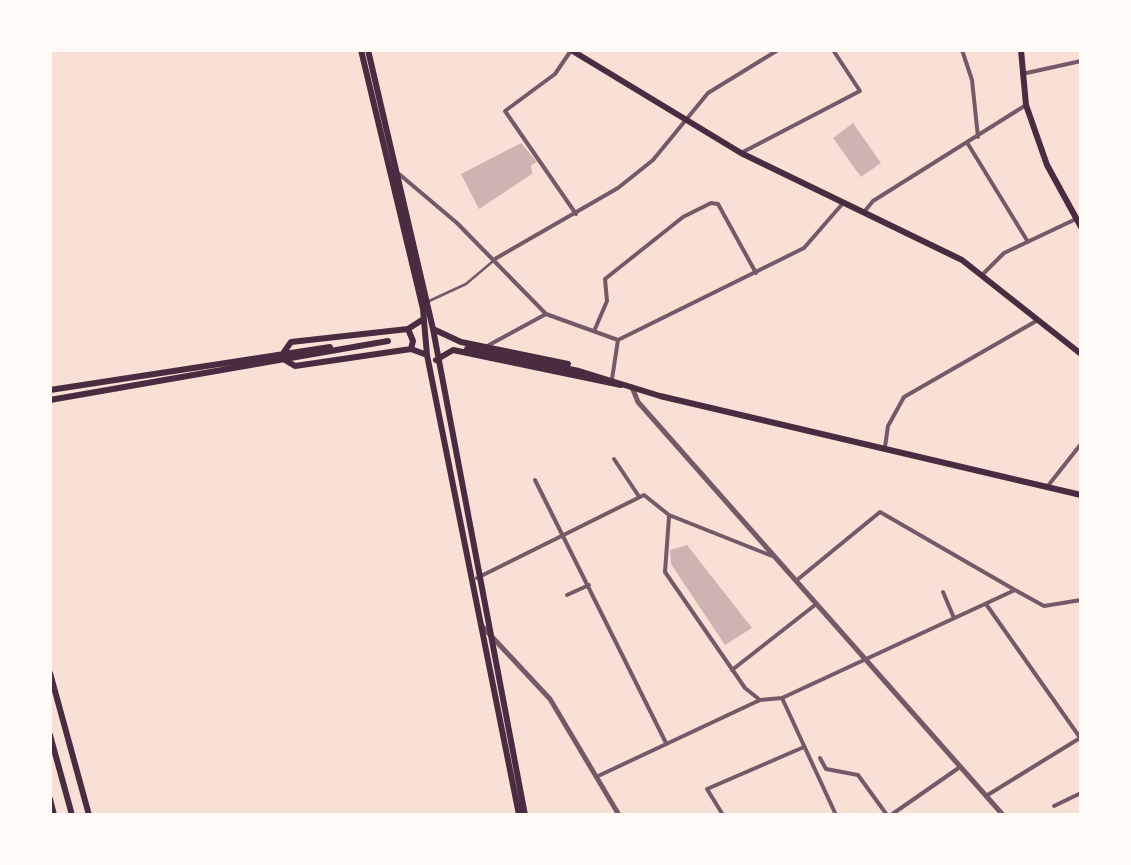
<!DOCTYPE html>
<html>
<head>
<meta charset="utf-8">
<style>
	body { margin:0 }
	#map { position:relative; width:1131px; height:865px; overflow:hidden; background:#f7e1d7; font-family:"Archivo Narrow",sans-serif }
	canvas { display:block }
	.frame { position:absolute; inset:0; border:52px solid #fffaf5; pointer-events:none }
</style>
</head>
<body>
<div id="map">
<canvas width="1131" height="865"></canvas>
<div class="frame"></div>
</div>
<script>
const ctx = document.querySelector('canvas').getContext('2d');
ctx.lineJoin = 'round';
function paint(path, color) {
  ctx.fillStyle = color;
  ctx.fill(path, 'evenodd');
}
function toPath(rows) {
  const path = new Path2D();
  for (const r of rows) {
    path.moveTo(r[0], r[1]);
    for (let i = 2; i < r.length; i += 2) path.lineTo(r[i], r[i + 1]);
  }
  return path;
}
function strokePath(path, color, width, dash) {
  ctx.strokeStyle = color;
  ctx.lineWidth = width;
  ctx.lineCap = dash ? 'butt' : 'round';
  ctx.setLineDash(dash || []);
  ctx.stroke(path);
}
const building = toPath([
	[853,123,881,163,861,177,833,138],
	[521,143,537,162,531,165,532,174,479,209,461,174],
	[687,545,752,628,725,645,671,564,670,550]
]);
const pedestrian = toPath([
	[427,302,466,284,492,262]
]);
const minor = toPath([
	[962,50,972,80,978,137],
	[570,52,555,74,505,111,576,214],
	[1022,74,1081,61],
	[968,144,1028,242],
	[741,153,860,91,833,50],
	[399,174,457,223,546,314,618,340],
	[864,212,873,201,1026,105],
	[493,260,618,188,653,160,708,93,778,50],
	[983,274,1004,253,1076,219],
	[595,329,607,301,605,279,683,217,711,203,718,204,756,273],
	[489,345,546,314],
	[612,379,618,340,804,248,844,202],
	[885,447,888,426,904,397,1038,320],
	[614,459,638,495],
	[535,480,666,743],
	[1047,487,1081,444],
	[669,517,665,572,745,688,760,700],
	[477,578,644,495,669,515,772,556],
	[797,580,880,512,1015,590],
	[943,592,954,618],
	[567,595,589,585],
	[986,604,1081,739],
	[732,670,815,605],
	[782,698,836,815],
	[820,758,826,769,858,775,887,815],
	[596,777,760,700,782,698,1015,590,1044,606,1081,600],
	[986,796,1080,738],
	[1054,806,1081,793],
	[723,815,707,789,804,747],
	[891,815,960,767]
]);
const tertiary = toPath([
	[632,387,638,402,1003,815],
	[481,625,550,699,619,815]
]);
const secondary = toPath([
	[361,50,423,309,427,355,519,815],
	[368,50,433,329,525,815],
	[571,50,741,153,962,260,1081,354],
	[1021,50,1026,105,1047,165,1081,227],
	[408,329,413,341,411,349],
	[433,329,461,342,568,364],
	[467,349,579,371,660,396,1081,495],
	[284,352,291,342,408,329,422,320],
	[285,360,295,366,411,349,427,355],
	[436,360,453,350,621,385],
	[50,390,330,347],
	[50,400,388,341],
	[50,673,89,815]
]);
const trunk = toPath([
	[50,735,72,815],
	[50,799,54,815]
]);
paint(building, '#ccb4b1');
strokePath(pedestrian, '#755966', 2.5);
strokePath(minor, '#755966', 4);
strokePath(tertiary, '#755966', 5);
strokePath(secondary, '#4a2c40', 6);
strokePath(trunk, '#4a2c40', 6);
</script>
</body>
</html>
